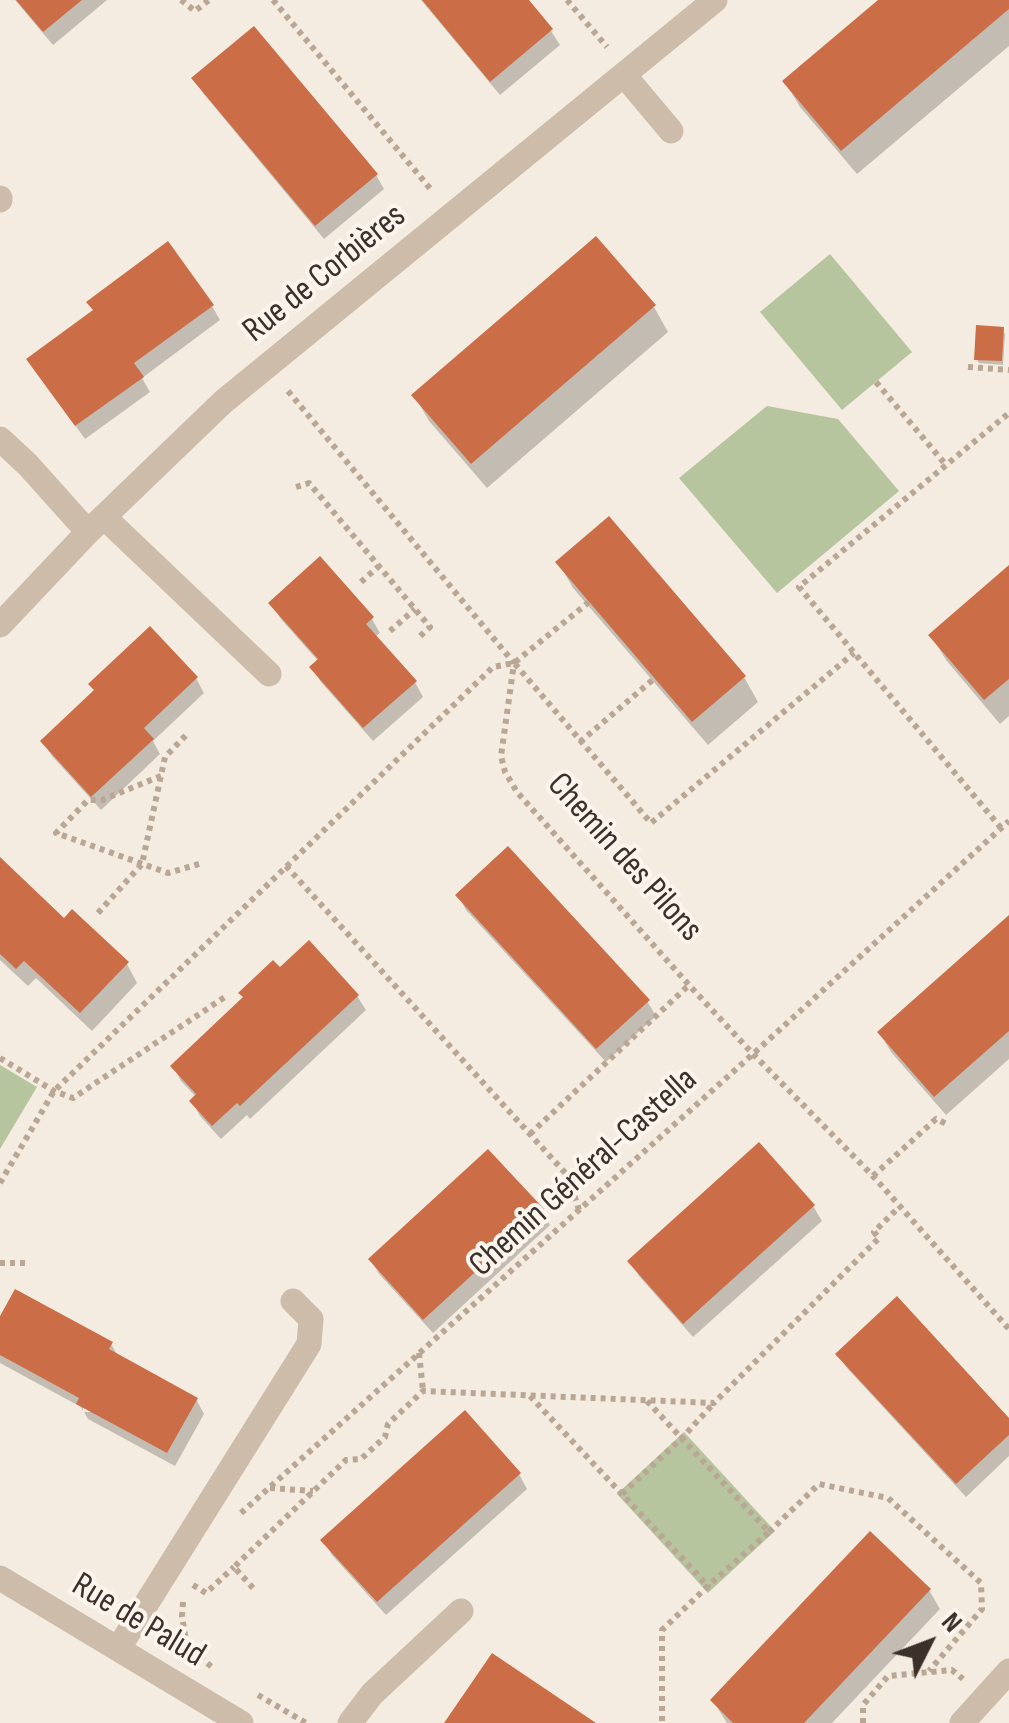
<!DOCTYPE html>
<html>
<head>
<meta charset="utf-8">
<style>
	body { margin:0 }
	#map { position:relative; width:1009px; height:1723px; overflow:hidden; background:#f4ece0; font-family:"Sofia Sans Condensed",sans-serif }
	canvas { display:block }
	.north { position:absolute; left:879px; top:1593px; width:100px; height:100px; -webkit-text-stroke:8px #fbf5ed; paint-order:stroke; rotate:48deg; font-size:28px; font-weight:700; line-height:40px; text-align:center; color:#3b302a }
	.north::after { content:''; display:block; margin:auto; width:35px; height:45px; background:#3b302a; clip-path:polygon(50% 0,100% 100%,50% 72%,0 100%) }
</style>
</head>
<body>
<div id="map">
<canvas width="1009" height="1723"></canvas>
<div class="north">N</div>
</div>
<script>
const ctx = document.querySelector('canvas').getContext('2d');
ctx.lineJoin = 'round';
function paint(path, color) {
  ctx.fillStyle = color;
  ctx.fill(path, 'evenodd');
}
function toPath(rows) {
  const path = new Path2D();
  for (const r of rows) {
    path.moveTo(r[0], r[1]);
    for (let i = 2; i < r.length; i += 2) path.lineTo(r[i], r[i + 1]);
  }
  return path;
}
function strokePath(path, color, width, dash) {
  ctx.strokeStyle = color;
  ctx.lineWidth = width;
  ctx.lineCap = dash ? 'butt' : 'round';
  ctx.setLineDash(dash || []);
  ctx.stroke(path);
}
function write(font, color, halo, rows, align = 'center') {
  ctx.font = font + ' "Sofia Sans Condensed",sans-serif';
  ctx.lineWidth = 8;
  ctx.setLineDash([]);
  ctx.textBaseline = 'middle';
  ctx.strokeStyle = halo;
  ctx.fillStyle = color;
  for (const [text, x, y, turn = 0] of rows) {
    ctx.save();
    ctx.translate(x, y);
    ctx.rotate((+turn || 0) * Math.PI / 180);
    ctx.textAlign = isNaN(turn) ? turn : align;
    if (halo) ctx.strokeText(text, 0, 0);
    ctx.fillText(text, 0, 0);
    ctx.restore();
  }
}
const green = toPath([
	[830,254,912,352,842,410,760,312],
	[767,406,838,419,899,491,777,593,679,478],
	[0,1065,37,1087,0,1149],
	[684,1432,775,1531,708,1593,617,1494]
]);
const shadow = toPath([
	[15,0,107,0,53,45],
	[421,0,526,0,551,31,560,45,500,95],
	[882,0,1009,0,1009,46,857,174,800,107,785,82],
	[195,78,376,175,384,189,324,239,203,93],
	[212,306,220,320,142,378,150,392,85,439,38,374],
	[654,307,668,332,487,488,429,421,414,395],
	[1002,330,1005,334,1003,365,979,363,977,359],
	[558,562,744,677,758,702,708,745,573,588],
	[1009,569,1009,716,1000,724,946,660,931,635],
	[272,603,372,619,380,633,375,637,415,682,423,697,373,741,321,682,312,668,319,662,280,618],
	[196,678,204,693,153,741,160,754,101,810,52,756,43,742],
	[0,871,64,922,127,964,137,983,92,1031,36,978,28,986,0,960],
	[458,895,647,1001,656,1016,606,1062,466,910],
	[1009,919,1009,1059,946,1115,891,1052,880,1033],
	[357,996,366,1010,250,1119,247,1115,221,1139,200,1116,192,1101,196,1097,181,1081,173,1066],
	[813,1206,822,1221,693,1337,639,1276,630,1261],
	[542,1211,550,1225,433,1333,379,1274,371,1260],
	[0,1322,111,1344,118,1356,196,1399,204,1414,175,1466,88,1419,84,1412,92,1412,83,1403,83,1411,81,1407,0,1363],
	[838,1354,1009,1421,1009,1456,966,1497,847,1368],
	[519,1474,527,1489,386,1615,332,1555,323,1540],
	[929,1590,940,1609,832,1723,727,1723,713,1701]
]);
const building = toPath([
	[16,0,82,0,43,32],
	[422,0,529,0,553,29,490,82],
	[878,0,1009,0,1009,9,841,151,782,81],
	[254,26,378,174,315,226,191,78],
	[596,236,656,305,471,464,411,395],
	[168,241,214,305,134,363,144,377,75,426,26,359,93,310,86,302],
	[976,325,1004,327,1002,361,974,360],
	[609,516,746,676,692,722,555,562],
	[320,556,374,617,366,624,417,681,363,728,309,667,318,659,268,603],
	[1009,565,1009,679,984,700,928,635],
	[150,626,198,677,144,728,154,739,91,797,40,741,94,690,88,684],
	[508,846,650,1000,596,1049,455,895],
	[0,857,64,918,72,909,129,962,80,1013,24,961,16,969,0,954],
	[1009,915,1009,1031,934,1097,877,1032],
	[309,940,359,995,240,1106,237,1103,212,1126,189,1101,196,1094,170,1066,243,997,238,993,273,960,280,967],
	[759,1142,815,1205,683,1324,627,1261],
	[488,1149,544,1209,423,1320,368,1259],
	[15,1289,113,1342,109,1349,198,1398,167,1453,76,1404,79,1398,0,1355,0,1316],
	[897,1296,1009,1418,1009,1435,956,1484,835,1354],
	[465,1410,521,1473,377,1602,320,1540],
	[870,1531,931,1589,804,1723,733,1723,710,1700],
	[492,1653,596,1723,444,1723]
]);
const path = toPath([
	[181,0,195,11,209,0],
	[273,0,433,192],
	[567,0,607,47],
	[968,367,1009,370],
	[876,382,946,465],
	[288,391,514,663,501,756,505,772,517,792,689,985,753,1054,873,1176,1009,1329],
	[296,487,309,483,430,627,417,639],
	[361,582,379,566],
	[390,631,415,609],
	[515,664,651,823,854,653],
	[580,742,655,678],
	[161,776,102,800,88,800,56,833,168,873,199,864],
	[1001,828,799,587,1009,413],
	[286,866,568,1176,579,1210],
	[98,913,142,864,165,757,189,732],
	[0,1058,54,1091,73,1098,228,995],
	[530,1134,689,985],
	[873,1176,936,1119,947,1124],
	[0,1183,54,1091,493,667,514,663,589,602],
	[0,1263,26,1263],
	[419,1353,423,1391],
	[530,1396,708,1586,662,1630,662,1723],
	[647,1401,769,1532,708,1586],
	[270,1488,313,1491],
	[622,1494,682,1438,714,1403],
	[241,1513,753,1054,1009,821],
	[769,1532,819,1484,888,1498,981,1583,982,1609,929,1671],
	[193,1585,206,1593,234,1567],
	[253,1588,234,1567,346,1460,361,1459,385,1437,388,1424,423,1391,714,1403,879,1238,874,1232,899,1207],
	[183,1602,182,1616,185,1635,193,1651,213,1668],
	[258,1695,306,1723],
	[863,1723,863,1705,888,1676,952,1670,963,1679]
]);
const minor = toPath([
	[624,75,671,131],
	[0,198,0,200],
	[0,439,28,465,88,532],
	[104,517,269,674],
	[0,625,88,532,223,402,715,0],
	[0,1578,241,1723],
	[118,1649,309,1344,311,1319,293,1301],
	[350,1723,372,1694,461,1611],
	[962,1723,1009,1671]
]);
const streetNames = [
	["Rue de Corbières",325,274,-39],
	["Chemin des Pilons",624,858,48],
	["Chemin Général-Castella",584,1173,-42],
	["Rue de Palud",138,1621,31]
];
paint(green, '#b6c59e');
paint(shadow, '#0003');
paint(building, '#cb6e47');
strokePath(path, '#b9a694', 6, [5, 5]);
strokePath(minor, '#cdbcaa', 25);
write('35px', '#3b302a', '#fbf5ed', streetNames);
</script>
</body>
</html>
